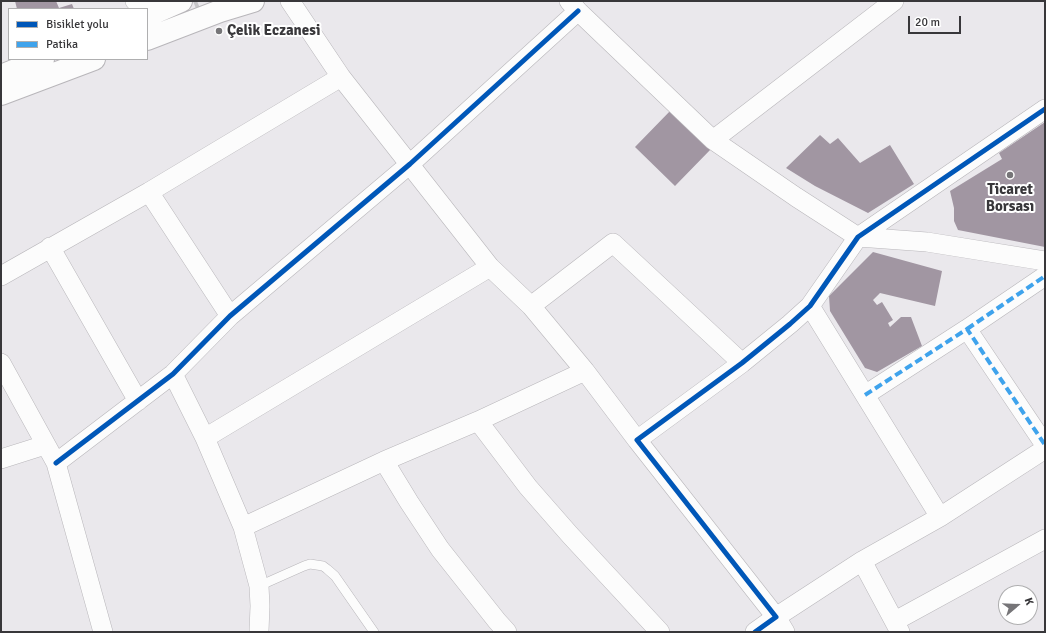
<!DOCTYPE html>
<html>
<head>
<meta charset="utf-8">
<style>
	body { margin:0 }
	#map { position:relative; width:1046px; height:633px; overflow:hidden; background:#eae8ec; font-family:Signika,sans-serif }
	canvas { display:block }
	.frame { position:absolute; inset:0; border:2px solid #38373a; pointer-events:none }
	.legend { position:absolute; left:8px; top:8px; width:140px; height:52px; box-sizing:border-box; background:#fff; border:1px solid #afafb0; margin:0; padding:5px 7px; list-style:none; font-size:12px; color:#38373a }
	.legend li { display:flex; align-items:center; gap:8px; height:20px }
	.legend b { width:20px; border:1px solid #afafb0 }
	.north { position:absolute; left:998px; top:585px; width:40px; height:40px; box-sizing:border-box; background:#fff; border:1px solid #afafb0; border-radius:50%; rotate:71deg; font-size:11px; font-weight:700; line-height:16px; text-align:center; color:#38373a }
	.north::after { content:''; display:block; margin:auto; width:14px; height:18px; background:#767578; clip-path:polygon(50% 0,100% 100%,50% 72%,0 100%) }
	.scale { position:absolute; left:908px; top:16px; width:53px; height:18px; box-sizing:border-box; border:2px solid #38373a; border-top:0; padding-left:5px; font-size:12px; line-height:14px; white-space:nowrap; color:#38373a; -webkit-text-stroke:3px #fff; paint-order:stroke }
</style>
</head>
<body>
<div id="map">
<canvas width="1046" height="633"></canvas>
<div class="frame"></div>
<ul class="legend">
<li><b style="height:5px;background:#0057b8"></b>Bisiklet yolu</li>
<li><b style="height:5px;background:#3fa3ec"></b>Patika</li>
</ul>
<div class="north">K</div>
<div class="scale">20 m</div>
</div>
<script>
const ctx = document.querySelector('canvas').getContext('2d');
ctx.lineJoin = 'round';
function paint(path, color) {
  ctx.fillStyle = color;
  ctx.fill(path, 'evenodd');
}
function toPath(rows) {
  const path = new Path2D();
  for (const r of rows) {
    path.moveTo(r[0], r[1]);
    for (let i = 2; i < r.length; i += 2) path.lineTo(r[i], r[i + 1]);
  }
  return path;
}
function strokePath(path, color, width, dash) {
  ctx.strokeStyle = color;
  ctx.lineWidth = width;
  ctx.lineCap = dash ? 'butt' : 'round';
  ctx.setLineDash(dash || []);
  ctx.stroke(path);
}
function write(font, color, halo, rows, align = 'center') {
  ctx.font = font + ' Signika,sans-serif';
  ctx.lineWidth = 4;
  ctx.setLineDash([]);
  ctx.textBaseline = 'middle';
  ctx.strokeStyle = halo;
  ctx.fillStyle = color;
  for (const [text, x, y, turn = 0] of rows) {
    ctx.save();
    ctx.translate(x, y);
    ctx.rotate((+turn || 0) * Math.PI / 180);
    ctx.textAlign = isNaN(turn) ? turn : align;
    if (halo) ctx.strokeText(text, 0, 0);
    ctx.fillText(text, 0, 0);
    ctx.restore();
  }
}
const building = toPath([
	[15,1,56,1,59,8,72,4,74,9,17,9],
	[671,110,711,149,675,186,635,147],
	[1045,122,1045,247,958,230,954,221,954,208,950,191,1002,159,999,153],
	[820,135,830,144,838,138,860,163,890,145,914,184,868,213,815,186,786,168],
	[873,252,942,271,935,306,880,293,873,300,877,305,882,302,893,320,888,323,890,327,901,317,911,317,922,346,877,372,865,368,830,311,829,296]
]);
const secondaryTunnel = toPath([
	[163,15,197,1]
]);
const service = toPath([
	[259,586,304,566,310,564,323,566,327,569,335,576,374,632]
]);
const minor = toPath([
	[135,1,165,8],
	[290,1,341,77,490,267,531,306,585,371,637,440],
	[569,1,578,11,713,140,796,197,858,237,927,242,1045,261],
	[713,140,894,1],
	[149,192,230,316],
	[50,247,138,401],
	[1,276,149,192,341,77],
	[531,306,613,243,742,363],
	[810,306,940,517],
	[967,329,1045,276],
	[1,363,56,463,103,632],
	[173,374,205,438,243,527,259,586,260,606,259,631],
	[865,395,967,329,1045,445],
	[478,421,528,487,570,535,660,632],
	[205,438,490,267],
	[1,459,45,445],
	[384,461,409,502,440,549,497,621,507,632],
	[56,463,173,374,230,316,410,164,578,11],
	[243,527,384,461,478,421,585,371],
	[862,561,900,632],
	[895,621,1045,539],
	[755,632,776,617,637,440,742,363,790,324,810,306,858,237,1045,109],
	[785,632,776,617,862,561,940,517,1045,449]
]);
const secondary = toPath([
	[147,16,181,1],
	[147,39,220,11,253,1],
	[1,76,43,59],
	[1,94,94,59]
]);
const quiet = toPath([
	[967,329,1045,276],
	[865,395,967,329,1045,445]
]);
const cycleway = toPath([
	[56,463,173,374,230,316,410,164,578,11],
	[755,632,776,617,637,440,742,363,790,324,810,306,858,237,1045,109]
]);
const markers = [
	[219,31,4,"#767578"],
	[1010,175,4,"#767578"]
];
const poiNames = [
	["Çelik Eczanesi",227,31],
	["Ticaret",1010,190,"center"],
	["Borsası",1010,207,"center"]
];
paint(building, '#a196a2');
strokePath(secondaryTunnel, '#c6c5c8', 22, [22, 11]);
strokePath(service, '#b8b6ba', 10);
strokePath(minor, '#b8b6ba', 20);
strokePath(secondary, '#b8b6ba', 24);
strokePath(service, '#fcfcfc', 9);
strokePath(minor, '#fcfcfc', 19);
strokePath(secondary, '#fcfcfc', 22);
strokePath(quiet, '#3fa3ec', 4, [8, 4]);
strokePath(cycleway, '#0057b8', 5);
for (const [x, y, r, color] of markers) {
  const dot = new Path2D();
  dot.arc(x, y, r, 0, 2 * Math.PI);
  ctx.fillStyle = color;
  ctx.fill(dot);
  strokePath(dot, '#fff', 1.5);
}
write('bold 15px', '#38373a', '#fff', poiNames, 'left');
</script>
</body>
</html>
